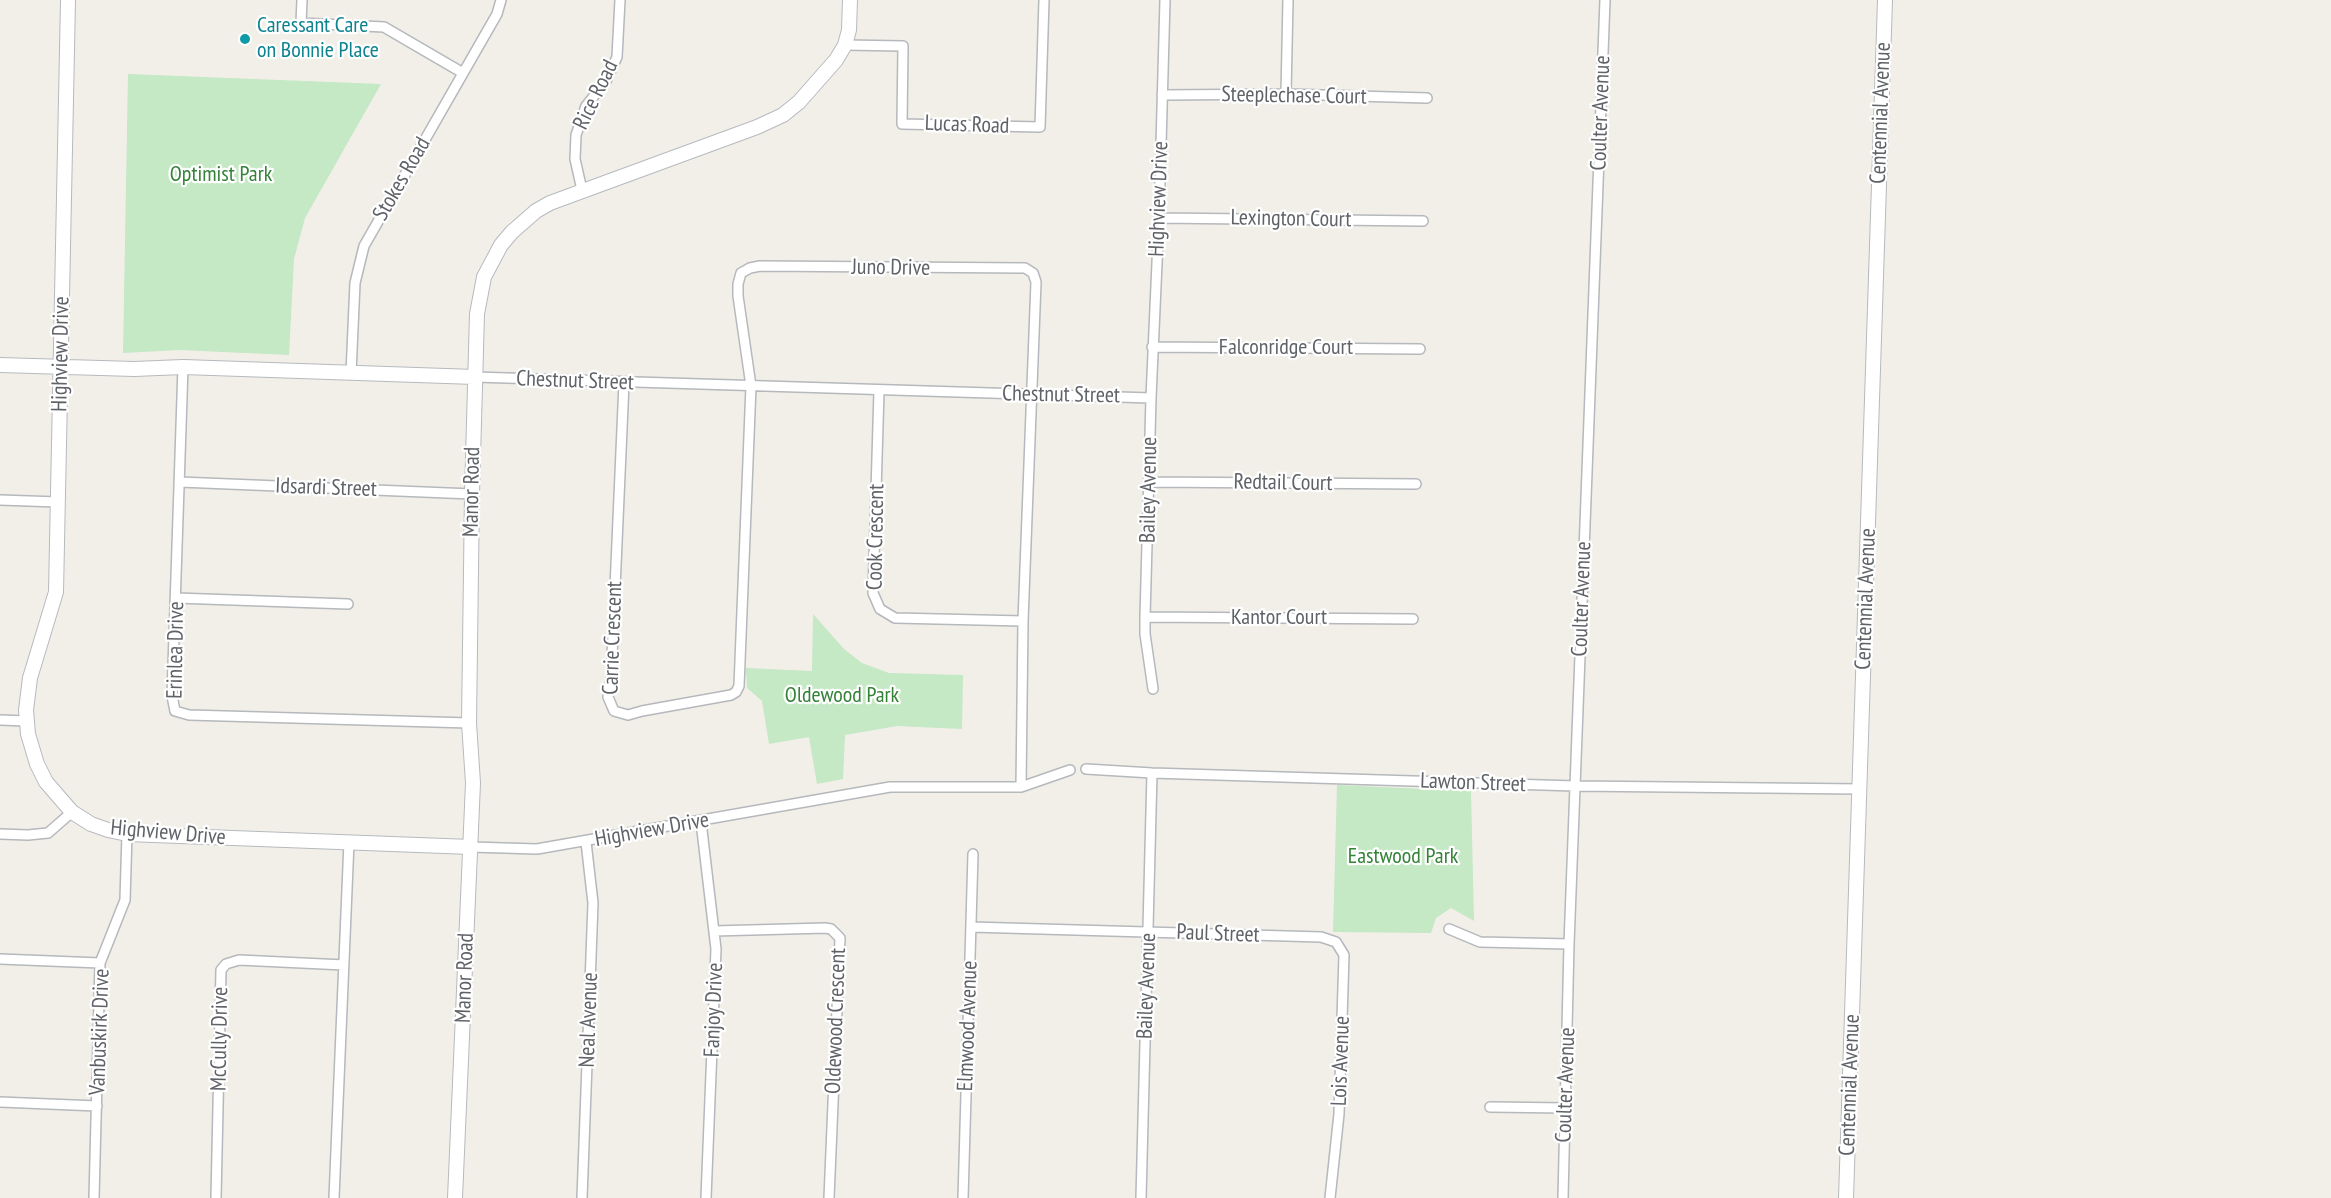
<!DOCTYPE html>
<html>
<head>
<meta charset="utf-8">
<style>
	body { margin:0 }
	canvas { display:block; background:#f1efe8 }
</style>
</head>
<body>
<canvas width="2331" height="1198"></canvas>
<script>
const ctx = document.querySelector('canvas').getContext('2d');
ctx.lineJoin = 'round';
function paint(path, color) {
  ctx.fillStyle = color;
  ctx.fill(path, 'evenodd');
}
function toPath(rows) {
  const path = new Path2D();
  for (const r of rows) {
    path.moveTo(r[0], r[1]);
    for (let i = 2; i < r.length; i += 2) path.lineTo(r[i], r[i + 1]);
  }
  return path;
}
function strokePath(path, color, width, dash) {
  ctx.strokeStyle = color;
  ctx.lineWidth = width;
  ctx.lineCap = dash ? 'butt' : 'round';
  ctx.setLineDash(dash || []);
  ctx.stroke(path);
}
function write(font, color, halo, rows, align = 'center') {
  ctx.font = font + ' "PT Sans Narrow",sans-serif';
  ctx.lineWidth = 4.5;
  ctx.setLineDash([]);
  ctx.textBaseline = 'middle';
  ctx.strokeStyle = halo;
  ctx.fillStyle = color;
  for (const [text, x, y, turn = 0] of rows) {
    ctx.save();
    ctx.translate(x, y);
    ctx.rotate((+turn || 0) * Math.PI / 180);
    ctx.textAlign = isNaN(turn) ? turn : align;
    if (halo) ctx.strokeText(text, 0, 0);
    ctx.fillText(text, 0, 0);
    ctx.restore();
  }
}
const green = toPath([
	[128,74,381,84,305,218,294,259,289,355,179,350,123,353],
	[813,614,844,649,862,663,889,673,963,675,962,729,897,726,845,735,843,779,817,784,809,737,769,744,762,701,747,688,746,668,812,671],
	[1337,785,1471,791,1474,921,1451,908,1436,918,1431,933,1333,932]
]);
const street = toPath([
	[302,0,301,23,384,27,463,73],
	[845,45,903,46,902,124,1040,127,1044,0],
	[1286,94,1288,0],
	[1162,95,1286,94,1427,98],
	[582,190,575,159,576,135,586,106,606,81,617,57,620,0],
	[1159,218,1423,221],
	[1152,347,1420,349],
	[183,367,172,696,175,711,189,715,469,723],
	[351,373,355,283,364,246,497,14,501,0],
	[475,377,1151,398],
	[879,391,873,593,880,609,895,618,1023,621],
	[180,482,472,494],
	[1150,482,1416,484],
	[0,500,58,502],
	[176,598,348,604],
	[1145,617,1413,619],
	[1153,689,1145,634,1145,617,1151,398,1159,218,1165,0],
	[0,720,26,721],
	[1086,769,1152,773,1575,786,1860,789],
	[1021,787,1070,770],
	[701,822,716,949,706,1198],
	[0,834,28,835,48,833,72,812],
	[471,847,537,849,890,787,1021,787,1023,621,1036,282,1033,273,1025,268,760,266,750,268,741,273,738,284,738,296,751,386,739,686,736,692,731,695,642,711,628,715,614,711,608,697,611,679,624,383],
	[971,927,1321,937,1336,942,1344,955,1339,1114,1330,1198],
	[1449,929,1480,942,1569,944],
	[714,931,825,928,831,929,840,938,829,1198],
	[0,959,100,963],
	[0,1102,97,1106],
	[1490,1107,1565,1108],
	[94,1198,100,963,125,900,127,834],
	[216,1198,221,970,226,964,239,960,344,965],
	[334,1198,349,842],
	[582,1198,593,903,586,842],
	[963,1198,973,854],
	[1141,1198,1152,773],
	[1563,1198,1569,944,1605,0]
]);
const secondary = toPath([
	[68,0,56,592,30,678,26,710,28,734,37,764,46,782,72,812,91,824,108,830,127,834,471,847],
	[0,365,134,369,183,367,475,377],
	[455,1198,473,783,469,723,472,494,477,314,484,277,501,245,512,232,536,211,550,203,757,127,783,115,799,102,836,60,845,45,849,30,850,0],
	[1846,1198,1885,0]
]);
const markers = [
	[245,39,6,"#0f9aa8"]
];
const cultureNames = [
	["Caressant Care",257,26],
	["on Bonnie Place",257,51]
];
const streetNames = [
	["Rice Road",596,95,-64],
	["Steeplechase Court",1294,96,1],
	["Coulter Avenue",1601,113,-88],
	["Centennial Avenue",1881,113,-88],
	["Lucas Road",967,125,2],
	["Stokes Road",402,179,-60],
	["Highview Drive",1159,199,-88],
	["Lexington Court",1291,219,1],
	["Juno Drive",891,268,1],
	["Falconridge Court",1286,348],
	["Highview Drive",61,354,-89],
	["Chestnut Street",575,381,2],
	["Chestnut Street",1061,395,1],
	["Redtail Court",1283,483,1],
	["Idsardi Street",326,488,2],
	["Bailey Avenue",1149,490,-89],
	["Manor Road",472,492,-89],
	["Cook Crescent",876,537,-89],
	["Coulter Avenue",1582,599,-88],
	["Centennial Avenue",1866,599,-88],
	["Kantor Court",1279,618],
	["Carrie Crescent",613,638,-88],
	["Erinlea Drive",176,650,-89],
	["Lawton Street",1473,783,2],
	["Highview Drive",652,830,-10],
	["Highview Drive",168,833,5],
	["Paul Street",1218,934,2],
	["Manor Road",465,978,-88],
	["Bailey Avenue",1147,986,-88],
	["Fanjoy Drive",714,1010,-88],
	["Neal Avenue",589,1020,-88],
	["Oldewood Crescent",836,1021,-88],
	["Elmwood Avenue",968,1026,-88],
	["Vanbuskirk Drive",100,1032,-88],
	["McCully Drive",220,1039,-89],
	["Lois Avenue",1341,1061,-88],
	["Coulter Avenue",1566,1085,-88],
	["Centennial Avenue",1850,1085,-88]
];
const parkNames = [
	["Optimist Park",221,175],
	["Oldewood Park",842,696],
	["Eastwood Park",1403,857]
];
paint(green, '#c5e8c5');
strokePath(street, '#b5b8bc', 12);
strokePath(secondary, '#b6babf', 16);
strokePath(street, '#fff', 9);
strokePath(secondary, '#fff', 14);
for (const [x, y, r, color] of markers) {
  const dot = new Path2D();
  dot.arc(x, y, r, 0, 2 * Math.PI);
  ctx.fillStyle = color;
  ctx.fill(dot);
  strokePath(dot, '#fff', 2);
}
write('22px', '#0d838f', '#fff', cultureNames, 'left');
write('22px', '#5f6368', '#fff', streetNames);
write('22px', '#348238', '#fff', parkNames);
</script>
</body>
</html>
